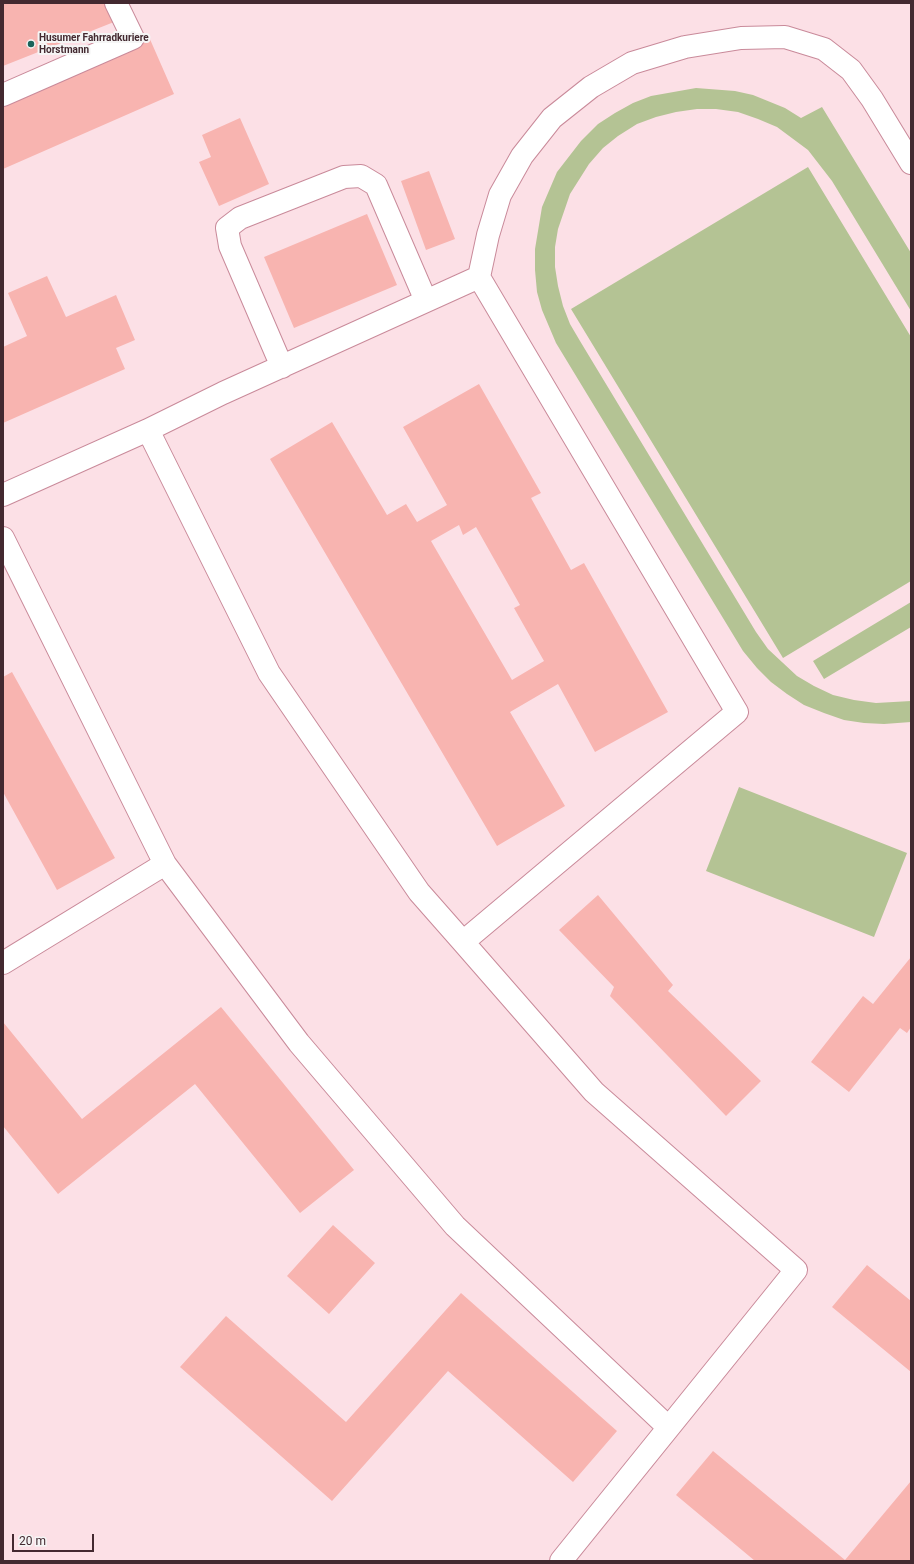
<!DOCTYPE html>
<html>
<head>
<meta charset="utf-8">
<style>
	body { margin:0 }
	#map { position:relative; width:914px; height:1564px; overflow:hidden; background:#fce0e6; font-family:Roboto,sans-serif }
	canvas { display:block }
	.frame { position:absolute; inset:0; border:4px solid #432930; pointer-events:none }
	.scale { position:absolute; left:12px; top:1534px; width:82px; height:18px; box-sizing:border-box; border:2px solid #432930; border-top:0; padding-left:5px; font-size:12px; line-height:14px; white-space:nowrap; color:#432930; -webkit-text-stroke:3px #f5f5f5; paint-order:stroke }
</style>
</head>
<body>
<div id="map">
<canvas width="914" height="1564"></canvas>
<div class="frame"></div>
<div class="scale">20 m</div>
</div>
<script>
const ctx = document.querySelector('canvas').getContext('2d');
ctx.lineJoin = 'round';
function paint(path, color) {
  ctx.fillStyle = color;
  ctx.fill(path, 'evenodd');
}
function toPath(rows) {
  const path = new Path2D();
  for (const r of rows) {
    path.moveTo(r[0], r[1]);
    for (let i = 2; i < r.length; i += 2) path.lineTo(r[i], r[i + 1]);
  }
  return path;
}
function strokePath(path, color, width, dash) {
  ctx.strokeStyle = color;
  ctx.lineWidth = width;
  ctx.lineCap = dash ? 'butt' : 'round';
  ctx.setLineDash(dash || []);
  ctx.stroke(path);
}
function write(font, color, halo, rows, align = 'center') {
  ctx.font = font + ' Roboto,sans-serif';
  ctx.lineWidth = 4;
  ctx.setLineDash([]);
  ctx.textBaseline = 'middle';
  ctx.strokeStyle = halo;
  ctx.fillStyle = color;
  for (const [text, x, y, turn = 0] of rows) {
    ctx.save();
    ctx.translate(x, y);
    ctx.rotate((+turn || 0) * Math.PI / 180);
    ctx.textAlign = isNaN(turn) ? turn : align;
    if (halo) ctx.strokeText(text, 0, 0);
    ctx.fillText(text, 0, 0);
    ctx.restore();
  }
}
const green = toPath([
	[696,88,735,91,753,95,785,108,801,118,822,107,911,253,911,311,832,181,808,150,777,127,758,119,738,112,716,109,697,109,676,112,656,117,637,124,618,136,603,148,589,164,570,194,558,229,555,247,555,267,558,286,563,306,570,324,580,341,756,632,768,649,797,676,814,686,833,695,854,700,876,703,911,701,911,722,884,724,864,723,844,720,824,713,804,705,787,694,771,682,757,668,743,651,556,343,542,310,537,292,535,270,535,249,542,207,557,172,581,141,598,124,615,113,633,103,651,96],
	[808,167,911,337,911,581,783,658,571,309],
	[911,602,911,627,824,679,813,661],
	[739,787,907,853,874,937,706,871]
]);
const building = toPath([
	[3,3,106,3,114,22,3,66],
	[149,37,174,94,3,169,3,101],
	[240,118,269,184,219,206,199,162,211,157,202,135],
	[429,171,455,239,426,250,401,181],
	[367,214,397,285,294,328,264,257],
	[47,276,66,317,116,295,135,340,116,348,125,369,3,423,3,347,27,336,8,293],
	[479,384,541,493,531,498,571,570,584,563,668,712,595,752,558,684,510,712,565,806,497,846,270,459,332,422,387,515,406,504,417,522,447,505,403,427],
	[459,525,463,535,476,527,520,605,514,608,544,661,512,680,431,541],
	[12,672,115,858,57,890,3,792,3,677],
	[598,895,673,985,668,991,761,1081,726,1116,610,996,614,987,559,930],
	[911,957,911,1027,907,1033,900,1028,849,1092,811,1062,863,996,873,1004],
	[221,1007,354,1170,300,1213,195,1084,58,1194,3,1126,3,1022,82,1119],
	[333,1225,375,1263,329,1314,287,1276],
	[867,1265,911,1301,911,1372,832,1307],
	[461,1293,617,1431,573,1482,448,1371,332,1501,180,1367,226,1316,346,1422],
	[713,1451,845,1560,911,1481,911,1561,755,1561,676,1495]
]);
const minor = toPath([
	[3,95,133,38,116,3],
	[479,277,488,235,500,195,522,156,552,118,591,87,632,63,685,47,741,38,785,37,824,49,851,70,872,99,911,163],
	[282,367,230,246,227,228,240,218,344,177,361,176,376,185,426,301],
	[3,495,148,430],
	[3,538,165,864,3,963],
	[165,864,299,1043,455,1226,668,1427],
	[463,942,737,712,479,277,223,393,148,430,269,673,419,892,463,942,594,1092,796,1270,561,1561]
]);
const markers = [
	[31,44,4,"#19635a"]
];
const poiNames = [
	["Husumer Fahrradkuriere",39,38],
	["Horstmann",39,50]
];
paint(green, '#b4c394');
paint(building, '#f8b4b0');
strokePath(minor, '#c98a9a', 24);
strokePath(minor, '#fff', 22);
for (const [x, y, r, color] of markers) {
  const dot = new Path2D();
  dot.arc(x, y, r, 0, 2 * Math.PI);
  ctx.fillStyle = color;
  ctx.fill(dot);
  strokePath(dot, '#f5f5f5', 1.5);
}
write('bold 10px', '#432930', '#f5f5f5', poiNames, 'left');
</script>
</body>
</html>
